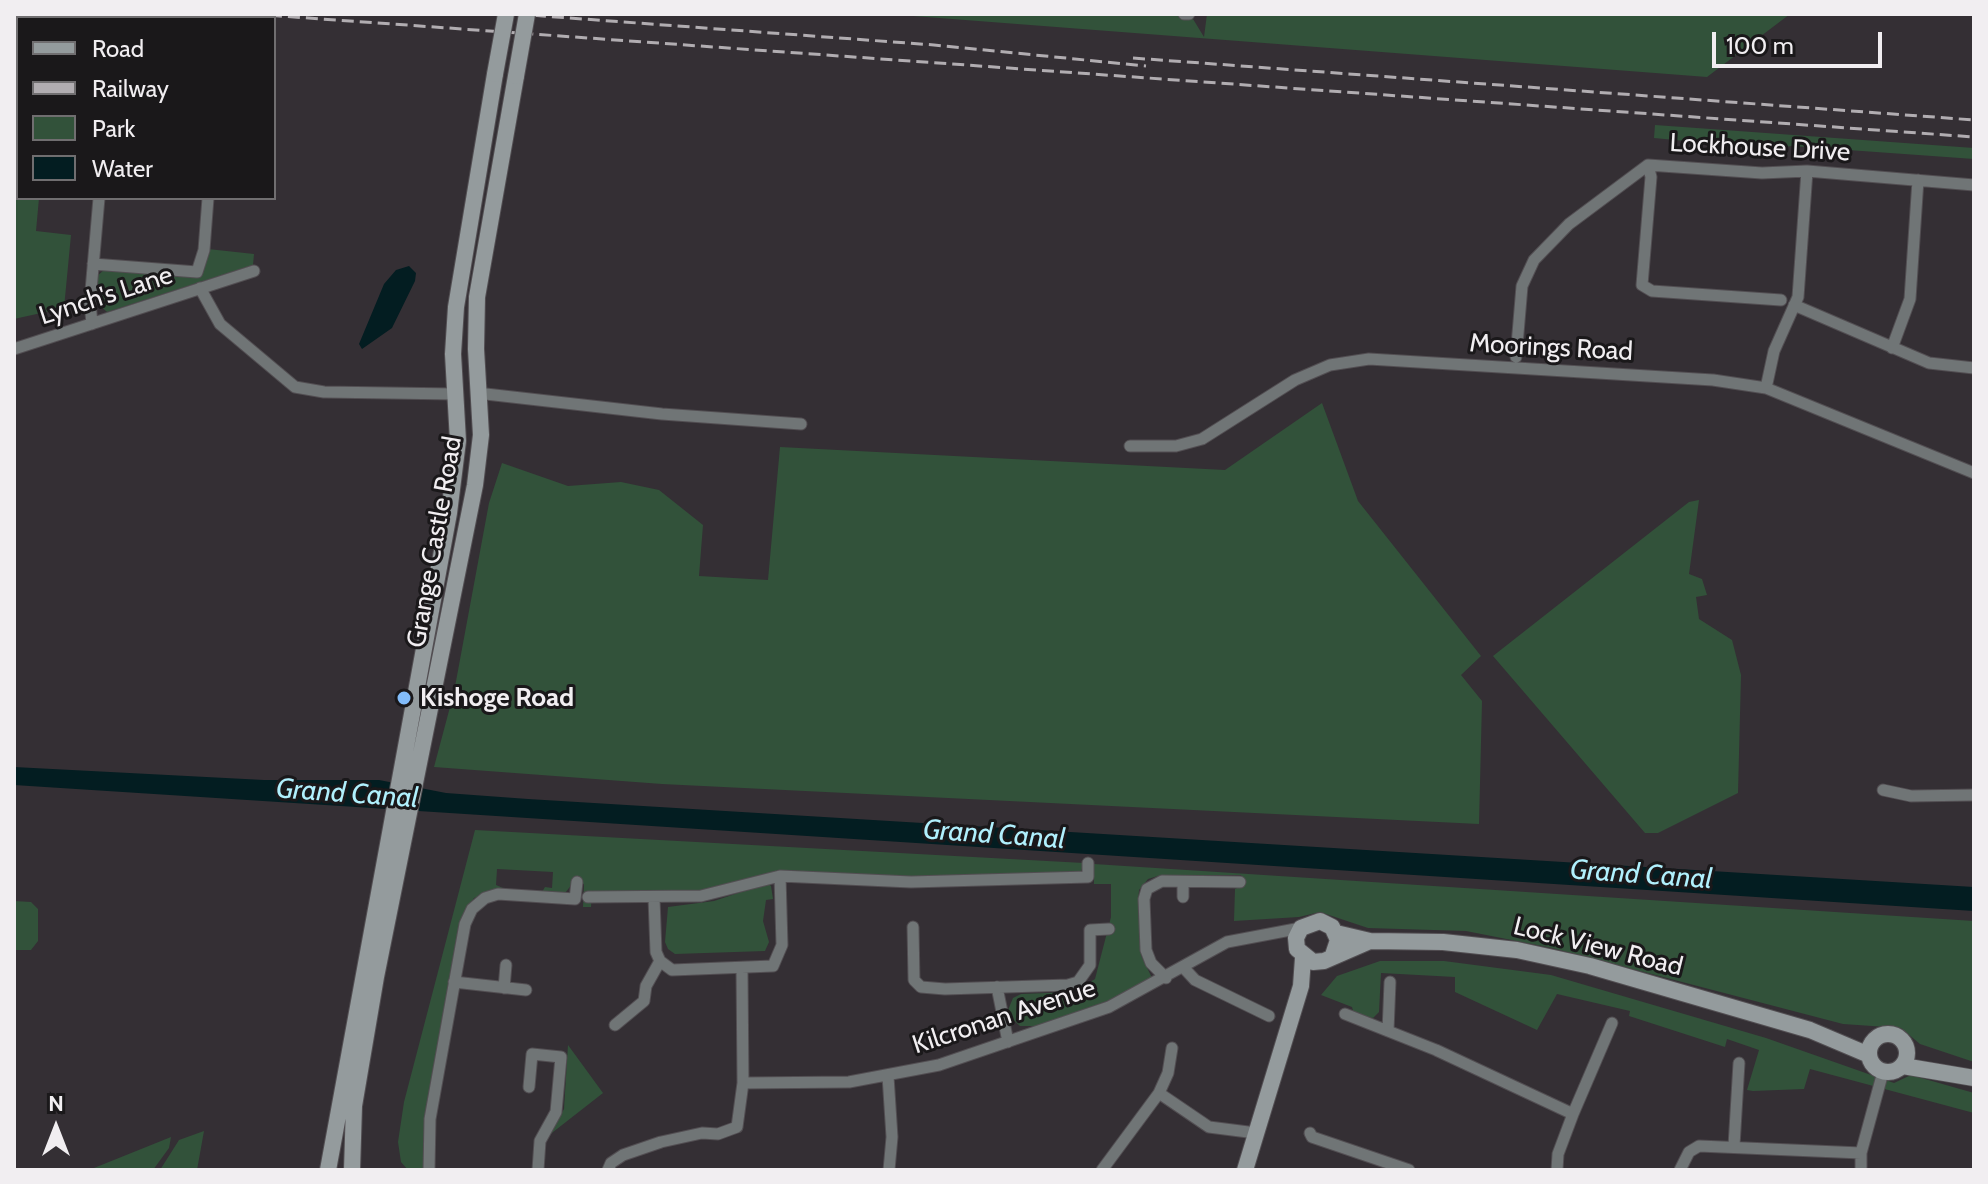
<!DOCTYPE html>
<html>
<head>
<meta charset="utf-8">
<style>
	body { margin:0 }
	#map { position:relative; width:1988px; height:1184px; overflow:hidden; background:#342f34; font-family:Cabin,sans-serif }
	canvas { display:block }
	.frame { position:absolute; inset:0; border:16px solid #f1eef1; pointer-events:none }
	.legend { position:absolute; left:16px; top:16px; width:260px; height:184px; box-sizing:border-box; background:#1a181a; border:2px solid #706e70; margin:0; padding:10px 14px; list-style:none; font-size:24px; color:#f1eef1 }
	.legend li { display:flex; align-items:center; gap:16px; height:40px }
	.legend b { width:40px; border:2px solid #706e70 }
	.north { position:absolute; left:16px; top:1088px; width:80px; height:80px; -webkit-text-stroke:6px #1a181a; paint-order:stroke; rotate:0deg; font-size:22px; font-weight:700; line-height:32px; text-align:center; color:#f1eef1 }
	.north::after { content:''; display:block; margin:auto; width:28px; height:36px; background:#f1eef1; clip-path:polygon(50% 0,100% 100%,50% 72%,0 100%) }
	.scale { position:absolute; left:1712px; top:32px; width:170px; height:36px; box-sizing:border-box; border:4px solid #f1eef1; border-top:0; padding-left:10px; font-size:24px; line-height:28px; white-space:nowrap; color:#f1eef1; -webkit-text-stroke:6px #1a181a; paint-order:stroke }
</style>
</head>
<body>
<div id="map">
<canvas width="1988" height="1184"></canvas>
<div class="frame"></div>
<ul class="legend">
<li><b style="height:10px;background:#949b9d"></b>Road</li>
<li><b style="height:10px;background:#b1adb1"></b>Railway</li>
<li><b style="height:22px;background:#32523a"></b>Park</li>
<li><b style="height:22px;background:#031d21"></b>Water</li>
</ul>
<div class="north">N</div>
<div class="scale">100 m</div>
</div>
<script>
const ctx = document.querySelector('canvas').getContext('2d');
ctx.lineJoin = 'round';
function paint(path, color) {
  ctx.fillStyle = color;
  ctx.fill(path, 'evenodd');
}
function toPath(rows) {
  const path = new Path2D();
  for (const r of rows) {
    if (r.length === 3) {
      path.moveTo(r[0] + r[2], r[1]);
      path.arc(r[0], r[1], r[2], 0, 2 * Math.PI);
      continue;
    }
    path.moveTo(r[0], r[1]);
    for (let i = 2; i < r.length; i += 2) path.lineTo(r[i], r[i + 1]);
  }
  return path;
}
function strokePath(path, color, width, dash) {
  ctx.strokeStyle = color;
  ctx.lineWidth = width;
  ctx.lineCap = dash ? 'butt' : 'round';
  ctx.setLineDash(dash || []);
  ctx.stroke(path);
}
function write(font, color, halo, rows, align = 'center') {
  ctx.font = font + ' Cabin,sans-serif';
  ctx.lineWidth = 6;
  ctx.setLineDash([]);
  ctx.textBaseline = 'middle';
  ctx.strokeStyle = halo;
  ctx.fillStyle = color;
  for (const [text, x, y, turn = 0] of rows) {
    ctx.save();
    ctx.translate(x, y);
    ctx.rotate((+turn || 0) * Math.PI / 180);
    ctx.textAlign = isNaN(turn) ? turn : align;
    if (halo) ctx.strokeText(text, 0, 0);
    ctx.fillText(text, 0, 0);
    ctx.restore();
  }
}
const green = toPath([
	[887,14,1190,14,1204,37,1207,14,1790,14,1707,77],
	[14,24,18,24,18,198,39,198,36,231,71,235,64,308,14,319],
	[1655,125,1974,148,1974,159,1792,146,1768,149,1654,138],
	[208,249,254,254,253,265,107,312,94,300,97,276,104,270,203,272],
	[1322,403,1358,501,1481,656,1461,675,1482,701,1479,824,662,784,434,767,454,692,489,503,502,463,568,486,621,482,659,490,703,525,699,576,768,580,780,447,1225,470],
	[1699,500,1689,574,1702,579,1707,595,1696,597,1699,619,1732,640,1741,675,1738,793,1658,833,1645,833,1493,656,1689,502],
	[475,830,1084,863,1080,874,913,878,785,870,704,890,592,893,591,907,583,907,584,884,573,883,565,893,542,892,545,887,552,888,553,872,497,869,496,885,503,888,474,898,459,924,426,1113,425,1170,408,1170,401,1162,398,1142,404,1102],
	[1094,864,1974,921,1974,1062,1920,1044,1901,1028,1843,1024,1552,948,1466,931,1368,928,1320,912,1299,917,1234,921,1235,889,1244,884,1241,875,1161,875,1148,879,1139,890,1138,902,1141,955,1152,978,1107,1001,1037,1026,1020,1026,1010,1017,1008,1010,1013,998,1021,994,1073,992,1095,979,1111,917,1111,884,1094,884],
	[768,883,771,886,773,899,766,900,763,921,769,942,765,951,675,954,668,949,665,942,668,907,714,901],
	[14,901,31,902,38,909,38,941,31,950,14,950],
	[1380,961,1444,961,1551,975,1766,1038,1894,1083,1911,1075,1974,1093,1974,1113,1810,1069,1804,1089,1753,1091,1747,1090,1759,1050,1727,1039,1725,1047,1629,1016,1630,1011,1557,994,1537,1030,1455,992,1455,977,1381,973,1379,1012,1373,1018,1354,1014,1352,1007,1321,995,1337,976],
	[568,1045,603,1093,548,1136,564,1109],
	[204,1131,197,1170,160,1170,179,1140],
	[171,1137,169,1148,153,1170,89,1170]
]);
const water = toPath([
	[409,266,416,273,415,281,392,328,362,349,359,344,384,284,396,270],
	[14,767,264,780,379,780,446,793,528,799,1974,887,1974,911,14,785]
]);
const street = toPath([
	[1184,14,1189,14],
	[1648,165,1651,177,1642,285,1652,291,1781,300],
	[93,264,197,272,204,250,208,198],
	[200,288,220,324,295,387,324,392,455,394],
	[1794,305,1929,363,1974,368],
	[92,324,90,302,99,198],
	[1892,348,1910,299,1918,180],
	[14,349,254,271],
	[1516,357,1522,286,1534,260,1569,224,1648,165,1762,173,1807,171,1974,185],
	[1766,388,1774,351,1798,297,1807,171],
	[477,393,662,414,801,424],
	[1130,446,1176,446,1202,439,1295,380,1330,365,1369,359,1713,380,1766,388,1974,473],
	[1883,790,1911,796,1974,795],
	[1183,882,1183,897],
	[588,897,701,896,780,876,911,882,1088,877,1088,863],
	[913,927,914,980,921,987,945,989,1068,985,1078,982,1090,965,1090,930,1109,929],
	[660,961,672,970,773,966,782,945,780,876],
	[1183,967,1195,980,1269,1016],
	[1166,978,1151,963,1146,950,1144,899,1147,889,1162,881,1240,882],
	[454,982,526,990],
	[997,987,1008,1042],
	[504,988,506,965],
	[1345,1014,1436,1050,1573,1114],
	[615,1025,644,1001,646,986,660,961,656,952,654,898],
	[1388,1031,1390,982],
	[888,1076,892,1137,889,1170],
	[743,1083,849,1082,939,1065,1109,1007,1227,942,1301,928],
	[529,1087,532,1054,561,1057,556,1112,540,1141,538,1170],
	[1159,1093,1209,1127,1256,1133],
	[1310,1133,1312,1137,1409,1170],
	[1734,1146,1739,1063],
	[429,1170,430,1119,465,924,472,909,485,898,498,894,575,899,577,882],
	[608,1170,611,1163,623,1155,661,1142,702,1133,718,1134,737,1127,743,1083,742,970],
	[1102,1170,1159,1093,1168,1073,1172,1048],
	[1557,1170,1558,1154,1573,1114,1612,1023],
	[1680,1170,1689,1152,1699,1146,1861,1153],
	[1861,1170,1861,1153,1883,1072]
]);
const secondary = toPath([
	[1336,933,1370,941,1443,942,1517,950,1590,966,1810,1030,1869,1055],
	[1333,955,1338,940,1332,927,1320,921,1301,928,1296,938,1297,949,1313,962,1324,961,1370,941],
	[1888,1053,19],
	[1903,1066,1974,1078],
	[328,1170,449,513,458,441,453,354,456,307,495,74],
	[352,1170,354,1106,376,977,475,485,481,435,476,349,477,297,516,76],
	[1245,1170,1301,986,1303,958]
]);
const rail = toPath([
	[153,14,213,18],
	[252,14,1974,137],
	[516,14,934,45,1146,66],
	[1133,58,1974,120]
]);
const secondaryBridge = toPath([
	[495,74,506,14],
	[516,76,527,14]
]);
const markers = [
	[404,698,8,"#82bcfa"]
];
const streetNames = [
	["Lockhouse Drive",1760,148,3],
	["Lynch's Lane",106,296,-18],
	["Moorings Road",1551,348,3],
	["Grange Castle Road",435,542,-80],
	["Lock View Road",1598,947,14],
	["Kilcronan Avenue",1004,1017,-18]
];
const poiNames = [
	["Kishoge Road",420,698]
];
const waterNames = [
	["Grand Canal",347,794,4],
	["Grand Canal",994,835,4],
	["Grand Canal",1641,875,4]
];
paint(green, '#32523a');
paint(water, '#031d21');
strokePath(street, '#524e52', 13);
strokePath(secondary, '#524e52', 18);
strokePath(street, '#707576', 11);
strokePath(secondary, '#949b9d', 16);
strokePath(rail, '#b1adb1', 3, [12, 6]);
strokePath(secondaryBridge, '#524e52', 18, []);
strokePath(secondaryBridge, '#949b9d', 16);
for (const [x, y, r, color] of markers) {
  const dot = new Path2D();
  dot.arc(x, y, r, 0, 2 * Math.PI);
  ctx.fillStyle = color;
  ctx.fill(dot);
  strokePath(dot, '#1a181a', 3);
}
write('26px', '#f1eef1', '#1a181a', streetNames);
write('bold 26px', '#f1eef1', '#1a181a', poiNames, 'left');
write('italic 28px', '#b0f0fd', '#1a181a', waterNames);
</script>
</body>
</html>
